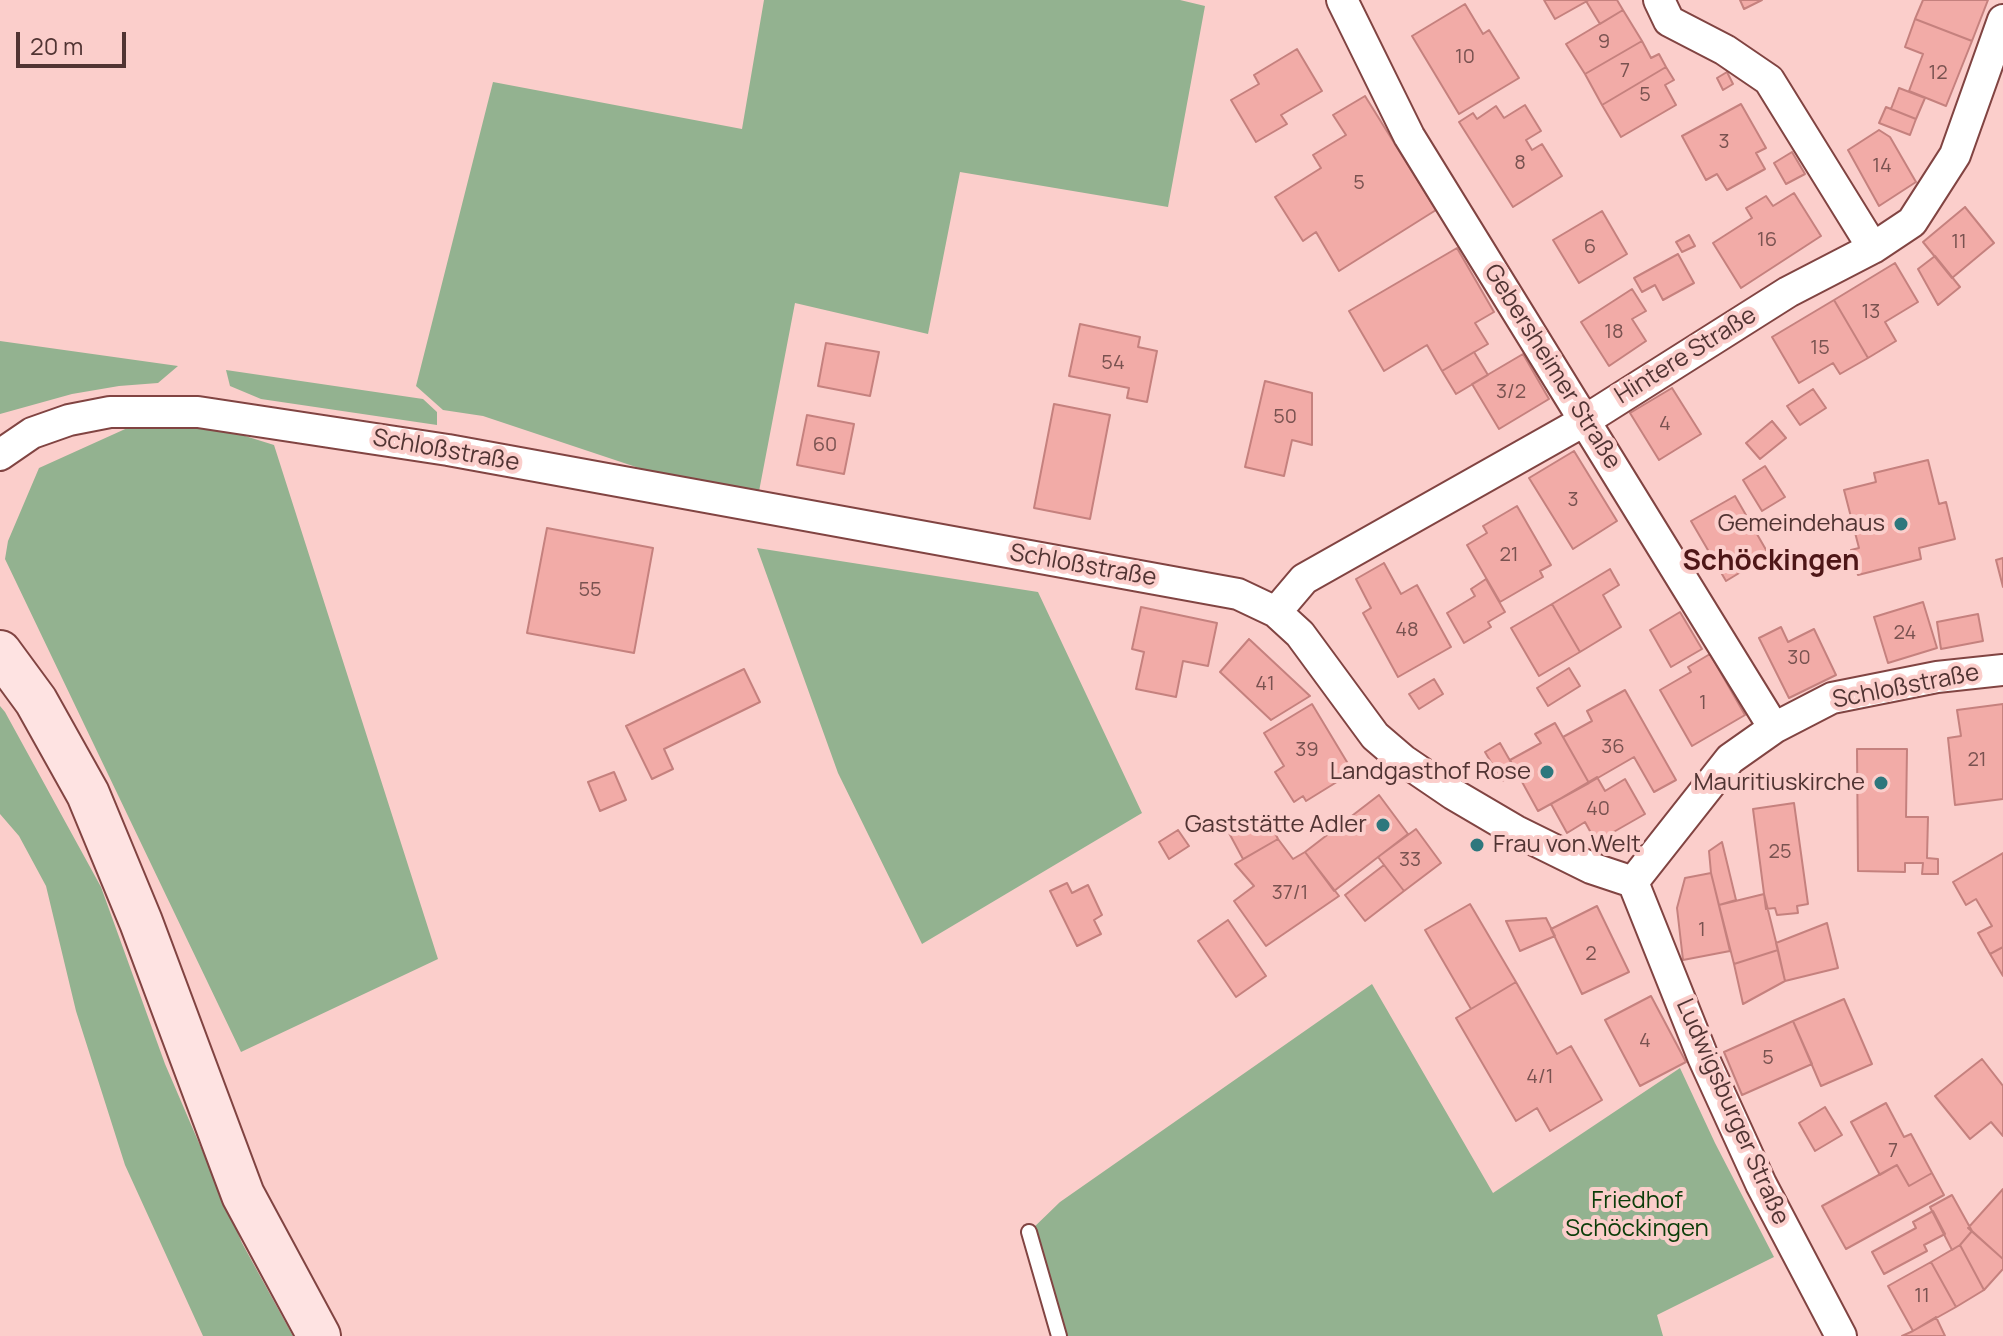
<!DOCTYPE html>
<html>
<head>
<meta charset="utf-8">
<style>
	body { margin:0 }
	#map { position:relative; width:2003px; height:1336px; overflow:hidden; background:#fbcecb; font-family:Manrope,sans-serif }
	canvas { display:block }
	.scale { position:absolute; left:16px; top:32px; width:110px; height:36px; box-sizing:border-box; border:4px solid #513433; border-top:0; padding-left:10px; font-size:24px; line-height:28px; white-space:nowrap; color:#513433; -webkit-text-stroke:6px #fbcecb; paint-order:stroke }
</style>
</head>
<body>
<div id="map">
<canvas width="2003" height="1336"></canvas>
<div class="scale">20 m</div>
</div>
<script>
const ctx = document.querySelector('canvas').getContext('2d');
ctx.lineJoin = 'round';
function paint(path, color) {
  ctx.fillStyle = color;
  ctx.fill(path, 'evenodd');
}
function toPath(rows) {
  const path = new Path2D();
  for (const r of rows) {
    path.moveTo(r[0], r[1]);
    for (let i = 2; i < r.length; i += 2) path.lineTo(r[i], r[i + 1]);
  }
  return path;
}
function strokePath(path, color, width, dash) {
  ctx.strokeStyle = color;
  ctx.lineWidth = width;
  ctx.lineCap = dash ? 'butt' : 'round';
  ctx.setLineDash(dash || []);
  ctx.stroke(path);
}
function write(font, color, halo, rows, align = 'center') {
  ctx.font = font + ' Manrope,sans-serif';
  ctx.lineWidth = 8;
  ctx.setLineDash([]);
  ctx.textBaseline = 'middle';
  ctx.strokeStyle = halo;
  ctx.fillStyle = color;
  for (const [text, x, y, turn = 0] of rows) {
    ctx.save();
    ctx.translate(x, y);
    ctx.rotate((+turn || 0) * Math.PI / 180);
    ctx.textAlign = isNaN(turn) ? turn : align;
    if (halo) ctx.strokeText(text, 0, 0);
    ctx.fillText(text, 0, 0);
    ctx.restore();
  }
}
const green = toPath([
	[764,0,1180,0,1205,6,1168,207,960,172,928,334,795,303,756,507,483,416,443,410,416,386,493,82,742,129],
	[0,341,178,366,158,383,119,386,72,394,0,414],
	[226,370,423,399,437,412,437,425,261,399,230,386],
	[165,411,274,445,438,959,241,1052,5,559,8,541,39,468],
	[757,548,1038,592,1142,813,922,944,838,773],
	[0,706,5,712,101,887,165,1064,242,1243,293,1336,203,1336,125,1165,76,1011,46,886,19,836,0,814],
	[1372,984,1493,1193,1680,1068,1715,1143,1774,1257,1657,1315,1663,1336,1059,1336,1029,1232,1060,1202]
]);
const building = toPath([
	[1544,0,1589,0,1555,19,1544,0],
	[1589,0,1617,0,1623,10,1600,24,1586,1,1589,0],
	[1740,0,1762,0,1744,9,1740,0],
	[1923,0,1988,0,1972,41,1915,19,1923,0],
	[1465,4,1483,34,1489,30,1519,78,1459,114,1412,36,1465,4],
	[1623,10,1642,41,1585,74,1566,44,1623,10],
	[1915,19,1972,41,1946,106,1909,91,1923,54,1905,47,1915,19],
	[1642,41,1651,58,1659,54,1666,67,1602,105,1585,74,1642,41],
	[1297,49,1322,91,1281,115,1287,124,1256,142,1231,100,1259,84,1254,75,1297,49],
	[1666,67,1674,80,1665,85,1676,105,1621,137,1602,105,1666,67],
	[1727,72,1733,84,1723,90,1717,78,1727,72],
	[1899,88,1925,98,1916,119,1891,109,1899,88],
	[1365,96,1436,210,1339,271,1316,232,1303,241,1275,197,1321,168,1313,155,1346,135,1333,115,1365,96],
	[1741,104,1766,148,1756,153,1765,169,1727,190,1717,174,1706,180,1682,136,1741,104],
	[1525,105,1541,131,1526,140,1532,150,1542,144,1562,176,1513,207,1459,122,1473,113,1477,119,1496,106,1504,118,1525,105],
	[1886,107,1916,119,1910,135,1879,123,1886,107],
	[1879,130,1890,137,1916,182,1879,206,1848,150,1879,130],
	[1792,152,1805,174,1786,184,1774,163,1792,152],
	[1794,193,1821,236,1741,288,1713,243,1752,218,1746,208,1766,196,1773,206,1794,193],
	[1965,207,1994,243,1952,278,1923,242,1965,207],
	[1602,211,1627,254,1579,283,1553,240,1602,211],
	[1689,235,1695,246,1682,252,1676,242,1689,235],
	[1457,248,1494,312,1475,323,1488,344,1442,371,1427,345,1384,371,1349,311,1457,248],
	[1678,254,1694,283,1663,300,1655,285,1642,292,1634,278,1678,254],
	[1935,256,1960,287,1938,305,1918,269,1935,256],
	[1895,263,1918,302,1885,322,1896,341,1868,358,1834,300,1895,263],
	[1632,289,1646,311,1632,319,1646,341,1609,366,1581,322,1632,289],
	[1834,300,1868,358,1840,374,1833,363,1799,383,1772,337,1834,300],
	[1080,324,1140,337,1138,347,1157,351,1147,402,1127,398,1129,388,1069,376,1080,324],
	[826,343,879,352,870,396,818,386,826,343],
	[1474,352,1488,375,1456,394,1442,371,1474,352],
	[1523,354,1549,399,1499,429,1472,384,1523,354],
	[1265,381,1312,393,1312,445,1292,440,1284,476,1245,467,1265,381],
	[1672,388,1701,434,1659,460,1630,413,1672,388],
	[1813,389,1826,408,1800,425,1787,406,1813,389],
	[1054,404,1110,415,1090,519,1034,508,1054,404],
	[807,415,854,424,844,474,797,465,807,415],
	[1772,421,1786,438,1760,459,1746,443,1772,421],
	[1574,451,1617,521,1573,549,1529,478,1574,451],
	[1928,460,1939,504,1946,502,1955,539,1919,548,1921,559,1858,575,1851,550,1859,548,1844,490,1876,482,1874,473,1928,460],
	[1765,466,1785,497,1762,511,1743,480,1765,466],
	[1735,496,1769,555,1726,581,1691,521,1735,496],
	[1517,506,1551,565,1540,571,1543,577,1500,602,1467,545,1487,533,1483,526,1517,506],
	[547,528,653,548,634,653,527,633,547,528],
	[2003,558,2003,587,1996,560,2003,558],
	[1384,563,1401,594,1417,585,1451,647,1398,677,1363,613,1371,608,1356,579,1384,563],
	[1610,569,1619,585,1603,595,1621,627,1580,652,1552,604,1610,569],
	[1486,579,1505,612,1488,622,1491,627,1464,643,1447,613,1475,596,1471,589,1486,579],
	[1923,602,1937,648,1888,663,1874,617,1923,602],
	[1552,604,1580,652,1539,676,1511,628,1552,604],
	[1141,607,1217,623,1208,666,1183,661,1176,697,1136,689,1144,652,1132,649,1141,607],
	[1680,612,1702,649,1671,667,1650,630,1680,612],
	[1978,614,1983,641,1941,649,1937,622,1978,614],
	[1781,627,1788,642,1814,629,1836,675,1789,698,1759,638,1781,627],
	[1249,639,1310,696,1271,720,1220,672,1249,639],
	[1710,654,1745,715,1692,746,1660,690,1691,672,1688,667,1710,654],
	[1569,668,1580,686,1548,706,1537,688,1569,668],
	[744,669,760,702,664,749,673,769,652,779,626,726,744,669],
	[1434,679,1443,694,1419,709,1409,694,1434,679],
	[1625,690,1676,780,1654,792,1634,757,1589,783,1563,737,1592,721,1587,711,1625,690],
	[1312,704,1353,772,1306,801,1303,796,1294,802,1275,772,1284,766,1264,733,1312,704],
	[2003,704,2003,799,1955,805,1948,738,1961,736,1957,710,2003,704],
	[1555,723,1589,783,1538,811,1510,760,1541,743,1535,734,1555,723],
	[1500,743,1517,773,1502,781,1485,752,1500,743],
	[1857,749,1907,749,1906,817,1928,817,1927,858,1938,859,1938,874,1922,874,1923,863,1905,863,1905,872,1858,871,1857,749],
	[614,772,626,800,600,811,588,782,614,772],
	[1597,777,1605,791,1625,779,1645,814,1596,842,1585,822,1567,833,1551,804,1597,777],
	[1379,795,1408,834,1334,891,1305,852,1379,795],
	[1794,803,1808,904,1797,906,1798,913,1777,915,1775,908,1766,909,1753,809,1794,803],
	[1265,813,1278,839,1243,859,1229,833,1265,813],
	[1416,829,1441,863,1404,891,1378,857,1416,829],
	[1178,830,1189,846,1169,859,1159,842,1178,830],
	[1278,839,1293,859,1305,852,1339,896,1266,946,1234,901,1254,886,1235,864,1278,839],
	[1722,842,1736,900,1719,905,1711,873,1709,851,1722,842],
	[2003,853,2003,947,1990,954,1978,933,1992,926,1976,899,1966,905,1953,882,2003,853],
	[1384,865,1404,891,1365,921,1345,895,1384,865],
	[1711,873,1730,951,1683,960,1677,908,1685,878,1711,873],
	[1067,883,1072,893,1088,885,1102,915,1094,920,1101,934,1077,946,1050,891,1067,883],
	[1764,894,1778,950,1734,964,1719,905,1764,894],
	[1470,904,1516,982,1471,1009,1425,930,1470,904],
	[1597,906,1629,972,1582,994,1551,929,1597,906],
	[1546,918,1555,936,1520,951,1506,921,1546,918],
	[1228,920,1266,976,1236,997,1198,941,1228,920],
	[1827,923,1838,968,1785,981,1776,943,1827,923],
	[2003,947,2003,976,1990,954,2003,947],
	[1778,950,1785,981,1743,1004,1734,964,1778,950],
	[1516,982,1557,1054,1571,1046,1602,1100,1550,1131,1537,1108,1516,1121,1456,1018,1516,982],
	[1651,996,1686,1062,1640,1086,1605,1020,1651,996],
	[1844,999,1872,1064,1821,1086,1793,1021,1844,999],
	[1793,1021,1812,1064,1742,1095,1724,1052,1793,1021],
	[1982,1059,2003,1086,2003,1136,1991,1122,1970,1139,1935,1096,1982,1059],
	[1886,1103,1904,1137,1911,1134,1932,1173,1909,1186,1897,1165,1880,1175,1851,1122,1886,1103],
	[1825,1107,1842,1135,1815,1151,1799,1123,1825,1107],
	[1897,1165,1909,1186,1932,1173,1944,1195,1846,1249,1822,1206,1897,1165],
	[2003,1189,2003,1259,1968,1228,2003,1189],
	[1952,1195,1972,1231,1960,1245,1952,1250,1930,1207,1952,1195],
	[1933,1211,1945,1234,1924,1245,1927,1251,1884,1274,1872,1252,1916,1228,1913,1222,1933,1211],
	[1972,1231,2003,1259,2003,1269,1984,1290,1960,1245,1972,1231],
	[1960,1245,1984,1290,1956,1307,1931,1262,1960,1245],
	[1931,1262,1956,1307,1913,1331,1888,1286,1931,1262],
	[1936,1317,1945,1336,1902,1336,1913,1331,1936,1317]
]);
const service = toPath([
	[1029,1232,1059,1336]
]);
const minor = toPath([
	[1342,0,1409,136,1774,728],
	[1659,0,1669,21,1725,50,1769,80,1873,248],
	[0,455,32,433,69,420,110,412,198,412,448,450,1238,594,1276,612,1300,634,1375,736,1403,760,1453,794,1516,831,1591,868,1633,882],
	[1276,612,1304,579,1584,421,1788,292,1873,248,1912,222,1955,155,2003,20],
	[1633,882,1703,1057,1761,1184,1841,1336],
	[1633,882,1730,759,1774,728,1832,698,1937,677,2003,670]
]);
const secondary = toPath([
	[0,652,36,701,88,794,141,922,243,1195,319,1336]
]);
const markers = [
	[1901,524,8,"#2e777d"],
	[1547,772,8,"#2e777d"],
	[1881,783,8,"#2e777d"],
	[1383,825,8,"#2e777d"],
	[1477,845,8,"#2e777d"]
];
const numberNames = [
	["9",1604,42],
	["10",1465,57],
	["7",1625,71],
	["12",1938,73],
	["5",1645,95],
	["3",1724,142],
	["8",1520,163],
	["14",1882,166],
	["5",1359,183],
	["16",1767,240],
	["11",1959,242],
	["6",1590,247],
	["13",1871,312],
	["18",1614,332],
	["15",1820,348],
	["54",1113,363],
	["3/2",1511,392],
	["50",1285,417],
	["4",1665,424],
	["60",825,445],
	["3",1573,500],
	["21",1509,555],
	["55",590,590],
	["48",1407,630],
	["24",1905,633],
	["30",1799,658],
	["41",1265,684],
	["1",1703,703],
	["36",1613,747],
	["39",1307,750],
	["21",1977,760],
	["40",1598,809],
	["25",1780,852],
	["33",1410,860],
	["37/1",1290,893],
	["1",1702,930],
	["2",1591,954],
	["4",1645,1041],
	["5",1768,1058],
	["4/1",1540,1077],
	["7",1893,1151],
	["11",1922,1296]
];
const streetNames = [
	["Hintere Straße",1686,356,-32],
	["Gebersheimer Straße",1552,367,58],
	["Schloßstraße",446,451,10],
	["Schloßstraße",1083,566,10],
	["Schloßstraße",1906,687,-11],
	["Ludwigsburger Straße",1732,1112,66]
];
const poiNames = [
	["Gemeindehaus",1885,524],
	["Landgasthof Rose",1531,772],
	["Mauritiuskirche",1865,783],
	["Gaststätte Adler",1367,825],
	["Frau von Welt",1493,845,"left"]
];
const parkNames = [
	["Friedhof",1637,1201],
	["Schöckingen",1637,1229]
];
const quarterNames = [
	["Schöckingen",1771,562]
];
paint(green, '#93b290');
paint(building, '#f2aba7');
strokePath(building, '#c5817e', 2);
strokePath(service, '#814442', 18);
strokePath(minor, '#814442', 34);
strokePath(secondary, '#814442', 46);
strokePath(service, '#fff', 14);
strokePath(minor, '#fff', 30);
strokePath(secondary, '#fee3e2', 42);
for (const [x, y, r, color] of markers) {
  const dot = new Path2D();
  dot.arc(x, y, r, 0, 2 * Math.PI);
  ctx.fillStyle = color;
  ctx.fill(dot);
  strokePath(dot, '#fbcecb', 3);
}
write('20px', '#795250', null, numberNames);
write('24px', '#513433', '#fbcecb', streetNames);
write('24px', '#513433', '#fbcecb', poiNames, 'right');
write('24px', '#0b3d09', '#fbcecb', parkNames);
write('bold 28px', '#4e1617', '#fbcecb', quarterNames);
</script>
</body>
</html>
